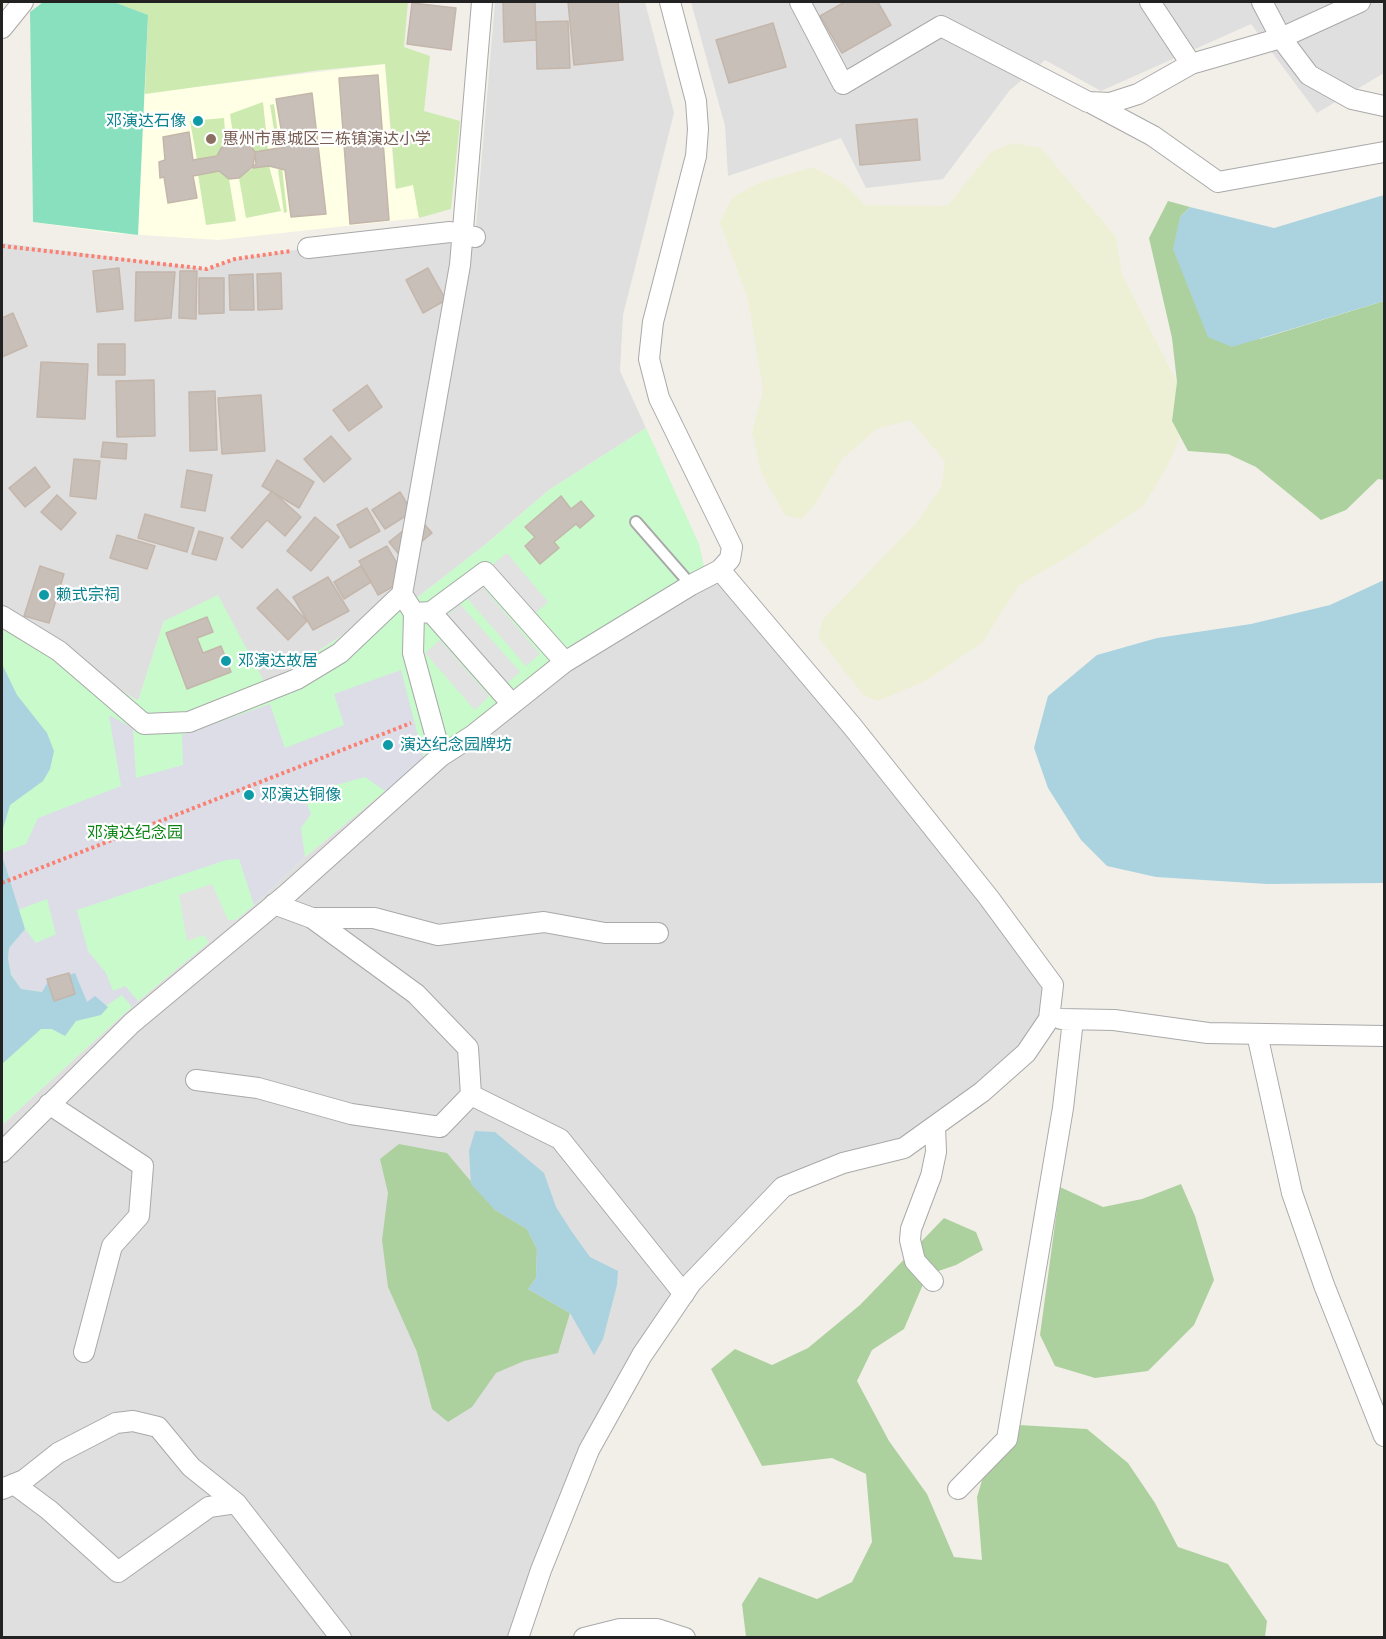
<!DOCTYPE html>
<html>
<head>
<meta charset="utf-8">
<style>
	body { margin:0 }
	#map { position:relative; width:1386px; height:1639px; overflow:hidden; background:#f2efe9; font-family:Commissioner,sans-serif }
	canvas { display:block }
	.frame { position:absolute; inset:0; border:3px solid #222; pointer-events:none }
</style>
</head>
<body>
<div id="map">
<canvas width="1386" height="1639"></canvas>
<div class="frame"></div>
</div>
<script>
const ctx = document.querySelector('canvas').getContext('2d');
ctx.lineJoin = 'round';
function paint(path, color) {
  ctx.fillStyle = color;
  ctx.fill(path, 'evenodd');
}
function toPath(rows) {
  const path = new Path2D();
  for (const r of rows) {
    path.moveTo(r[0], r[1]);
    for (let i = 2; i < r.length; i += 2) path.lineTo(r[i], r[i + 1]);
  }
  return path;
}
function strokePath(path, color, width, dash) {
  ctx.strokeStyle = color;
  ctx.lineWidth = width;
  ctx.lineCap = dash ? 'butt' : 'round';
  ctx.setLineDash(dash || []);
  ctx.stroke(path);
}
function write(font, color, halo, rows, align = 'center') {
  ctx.font = font + ' Commissioner,"Noto Sans SC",sans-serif';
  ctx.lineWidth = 4.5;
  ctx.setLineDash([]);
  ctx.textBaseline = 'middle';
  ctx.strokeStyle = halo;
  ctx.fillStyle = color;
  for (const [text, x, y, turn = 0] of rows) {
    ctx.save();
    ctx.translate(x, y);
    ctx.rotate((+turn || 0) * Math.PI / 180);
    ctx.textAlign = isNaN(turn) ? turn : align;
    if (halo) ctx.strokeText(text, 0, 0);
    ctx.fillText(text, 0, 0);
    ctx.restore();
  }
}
const residential = toPath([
	[495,2,645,2,674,113,623,315,620,371,646,428,549,490,486,544,418,597,377,613,265,685,164,621,138,701,2,616,2,243,207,269,235,259,308,248,475,237],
	[691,2,1384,2,1384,73,1317,113,1251,24,1101,91,1045,60,1010,90,943,179,866,188,841,138,728,176,725,126],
	[720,570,1053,985,1026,1053,904,1148,783,1187,691,1283,589,1450,518,1637,2,1637,2,1125,138,1001,254,905,305,857,424,759]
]);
const education = toPath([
	[43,2,114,2,145,93,385,64,395,188,413,185,419,218,218,240,112,233,33,222,30,12]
]);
const farmland = toPath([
	[1013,143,1041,148,1116,237,1122,274,1177,382,1172,421,1180,437,1165,471,1144,505,1071,555,1018,586,983,642,927,680,878,701,863,695,818,637,823,619,916,523,941,488,945,461,910,420,877,429,843,458,815,504,802,519,785,515,762,475,752,433,763,390,748,300,720,222,732,198,758,183,813,167,844,184,865,205,947,206,991,152]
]);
const grass = toPath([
	[114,2,408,2,404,47,430,56,424,111,460,121,451,209,419,218,413,185,396,189,385,64,321,70,145,94,148,15],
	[263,102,268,150,255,152,250,145,234,141,230,114],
	[274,104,279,142,276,142,270,105],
	[224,118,226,145,217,156,197,159,190,121],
	[269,166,281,211,246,218,239,178,253,168],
	[282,168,287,212,284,213,278,170],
	[219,171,229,179,236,221,206,225,198,174]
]);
const forest = toPath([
	[1168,201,1190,207,1180,217,1260,339,1384,301,1384,480,1378,479,1346,510,1321,520,1256,467,1228,454,1188,451,1172,421,1177,382,1172,338,1149,238],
	[399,1144,447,1153,495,1210,527,1229,537,1249,536,1278,528,1289,570,1313,558,1353,524,1361,496,1373,472,1407,448,1422,432,1409,417,1352,388,1287,382,1240,388,1193,380,1159],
	[1181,1184,1195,1216,1214,1280,1194,1325,1148,1371,1095,1378,1055,1366,1040,1335,1060,1187,1103,1207,1142,1199],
	[944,1218,976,1232,983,1250,956,1265,927,1275,904,1329,872,1350,857,1381,889,1441,927,1494,954,1557,982,1560,977,1497,995,1437,1019,1425,1087,1429,1128,1463,1155,1503,1178,1547,1228,1564,1267,1621,1265,1637,746,1637,742,1604,759,1577,817,1599,852,1582,872,1542,866,1474,832,1458,762,1466,711,1369,735,1349,772,1365,808,1348,860,1305]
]);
const park = toPath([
	[646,428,699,544,706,576,424,759,305,857,254,905,138,1001,2,1125,2,616,138,701,164,621,218,595,266,685,377,613,418,597,486,544,549,490]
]);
const pitch = toPath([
	[43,2,114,2,148,15,138,235,33,222,30,12]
]);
const parking = toPath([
	[507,553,548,602,533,615,491,566],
	[481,585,540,654,526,666,467,598],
	[460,604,520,672,505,685,445,617],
	[440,640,489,696,475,710,425,653],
	[212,884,228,920,236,920,209,943,204,935,187,941,179,895]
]);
const plaza = toPath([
	[401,670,424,759,385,791,365,777,303,794,311,814,301,828,305,857,254,905,239,859,226,860,77,910,88,951,106,973,113,991,125,986,138,1001,132,1007,122,995,107,1005,87,1002,80,990,42,992,21,989,11,975,8,959,9,948,25,929,36,943,56,934,47,899,2,916,2,853,26,844,38,818,121,786,109,715,133,728,136,778,183,765,182,735,270,704,285,748,344,725,334,694]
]);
const water = toPath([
	[1384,195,1384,301,1232,347,1208,337,1173,249,1180,217,1190,207,1274,228],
	[1384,580,1384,883,1267,884,1156,877,1107,866,1081,840,1048,788,1034,748,1048,696,1097,655,1157,638,1251,624,1330,605],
	[2,664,17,695,47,733,54,751,50,769,43,781,10,805,2,832],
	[2,855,25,929,9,948,8,959,11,975,21,989,42,992,48,982,75,973,87,1002,95,996,108,1007,101,1015,76,1021,65,1036,52,1029,41,1029,2,1064],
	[475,1131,495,1132,544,1173,556,1207,572,1232,590,1257,618,1271,617,1285,603,1339,594,1355,570,1313,528,1289,536,1278,537,1249,527,1229,495,1210,471,1184,469,1151]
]);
const building = toPath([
	[503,2,535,2,536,40,504,42,503,2],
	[568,2,618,2,623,60,574,65,568,2],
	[845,2,878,2,891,25,842,53,820,16,845,2],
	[412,3,456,8,451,50,407,44,412,3],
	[568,21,570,68,537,69,536,22,568,21],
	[773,23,786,67,729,83,716,40,773,23],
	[378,75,389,220,350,224,339,78,378,75],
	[312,93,326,214,291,217,285,170,269,166,253,168,255,152,284,147,276,99,312,93],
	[917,119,920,160,860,165,856,125,917,119],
	[189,132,193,160,217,156,221,148,234,141,250,145,255,152,256,164,239,178,229,179,219,171,193,176,197,198,168,203,164,177,160,178,159,162,165,160,163,137,189,132],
	[119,268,123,309,97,312,93,271,119,268],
	[428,268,446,300,423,313,406,280,428,268],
	[180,271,197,271,196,319,179,318,180,271],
	[136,272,175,272,171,318,135,321,136,272],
	[281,273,282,309,258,310,257,274,281,273],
	[253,274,254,310,230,310,229,275,253,274],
	[199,278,224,278,224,313,199,314,199,278],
	[13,313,27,346,2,357,2,318,13,313],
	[98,344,125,344,125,375,98,375,98,344],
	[41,362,88,364,85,419,37,417,41,362],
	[154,380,155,436,117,437,116,381,154,380],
	[367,385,382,407,349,431,333,410,367,385],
	[215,391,217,450,190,451,189,392,215,391],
	[261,395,265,451,222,454,218,398,261,395],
	[331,436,351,459,324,482,304,459,331,436],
	[103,442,127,444,126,459,101,457,103,442],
	[74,459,100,461,96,499,70,496,74,459],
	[277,460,314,482,299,508,262,486,277,460],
	[35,467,50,487,25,507,9,488,35,467],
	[187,470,212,475,205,511,181,507,187,470],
	[272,491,301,517,285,536,267,520,242,548,231,538,272,491],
	[400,492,412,512,385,529,372,510,400,492],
	[57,495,76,513,61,530,41,512,57,495],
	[561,496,571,509,581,501,594,516,580,528,576,524,554,542,559,548,540,564,525,546,535,537,525,527,561,496],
	[367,508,380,531,350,548,337,525,367,508],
	[145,514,194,528,187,552,138,538,145,514],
	[315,517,339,537,311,571,287,551,315,517],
	[419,518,432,533,402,558,389,542,419,518],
	[199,531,223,538,216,560,192,554,199,531],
	[117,535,155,546,147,569,110,558,117,535],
	[387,546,406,579,378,595,359,561,387,546],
	[40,566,64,574,49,623,24,616,40,566],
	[361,566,371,582,344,599,334,582,361,566],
	[328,577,349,611,313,630,293,597,328,577],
	[277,589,307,621,288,640,257,608,277,589],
	[207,617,213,632,197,638,203,653,221,646,231,672,187,689,166,633,207,617],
	[69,973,75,994,54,1001,47,979,69,973]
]);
const path = toPath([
	[2,246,207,269,235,259,291,251],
	[2,883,411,723]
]);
const lane = toPath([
	[636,522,691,585]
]);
const street = toPath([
	[800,2,843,84,941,26,1088,102,1110,103,1138,94,1191,64],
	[1150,2,1191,64,1281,38,1309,75,1352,99,1384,106],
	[1262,2,1281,38,1360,2],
	[2,28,23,2],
	[1093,104,1153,136,1218,182,1384,152],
	[308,248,450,232,475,237],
	[402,594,414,613,431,612,512,704],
	[431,612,485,572,565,662],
	[414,613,413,653,441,756],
	[2,616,59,651,144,724,189,722,297,679,340,653,402,594,460,265,482,2],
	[274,904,312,918,374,918,438,935,544,922,605,933,658,933],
	[312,918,416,994,468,1048,471,1095,560,1139,684,1294],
	[1061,1019,1114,1020,1208,1033,1384,1036],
	[1257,1034,1292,1193,1324,1285,1384,1436],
	[196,1080,258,1088,351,1114,440,1127,471,1095],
	[49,1104,143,1166,139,1216,112,1246,84,1352],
	[2,1152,132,1023,287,894,441,756,472,736,565,662,691,585,720,570,730,559,732,547,659,398,649,359,653,322,696,156,698,129,696,101,670,2],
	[933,1281,915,1261,910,1240,911,1229,931,1176,936,1152,935,1126],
	[14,1484,49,1510,118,1572,209,1507,236,1503],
	[2,1489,24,1480,58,1453,116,1423,133,1421,158,1427,191,1467,236,1503,341,1638],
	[958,1489,1007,1439,1063,1108,1073,1020],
	[518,1638,541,1570,589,1450,642,1355,691,1283,783,1187,843,1163,904,1148,982,1092,1026,1053,1049,1019,1053,985,989,898,852,726,720,570],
	[584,1638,620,1629,657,1629,685,1638]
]);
const markers = [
	[198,121,6,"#0f9aa8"],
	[211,139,6,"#8d6e63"],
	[44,595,6,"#0f9aa8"],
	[226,661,6,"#0f9aa8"],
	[388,745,6,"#0f9aa8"],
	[249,795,6,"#0f9aa8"]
];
const cultureNames = [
	["邓演达石像",186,121,"right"],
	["赖式宗祠",56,595],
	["邓演达故居",238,661],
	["演达纪念园牌坊",400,745],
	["邓演达铜像",261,795]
];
const educationNames = [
	["惠州市惠城区三栋镇演达小学",223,139]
];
const parkNames = [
	["邓演达纪念园",135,833]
];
paint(residential, '#e0dfdf');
paint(education, '#ffffe5');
paint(farmland, '#eef0d5');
paint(grass, '#cdebb0');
paint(forest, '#add19e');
paint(park, '#c8facc');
paint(pitch, '#88e0be');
paint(parking, '#e2e2e2');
paint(plaza, '#dddde8');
paint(water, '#aad3df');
paint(building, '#c7bfb8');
strokePath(building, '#c4b6ab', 1.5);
strokePath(lane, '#a9a9a9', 14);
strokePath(street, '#a9a9a9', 22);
strokePath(path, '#fa8072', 4, [3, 3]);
strokePath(lane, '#fff', 10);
strokePath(street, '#fff', 20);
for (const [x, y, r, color] of markers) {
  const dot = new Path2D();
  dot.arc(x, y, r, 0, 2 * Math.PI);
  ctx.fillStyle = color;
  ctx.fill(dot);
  strokePath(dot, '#fff', 2);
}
write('16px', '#0d838f', '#fff', cultureNames, 'left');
write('16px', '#785e54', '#fff', educationNames, 'left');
write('16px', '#0c8416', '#fff', parkNames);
</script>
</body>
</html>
